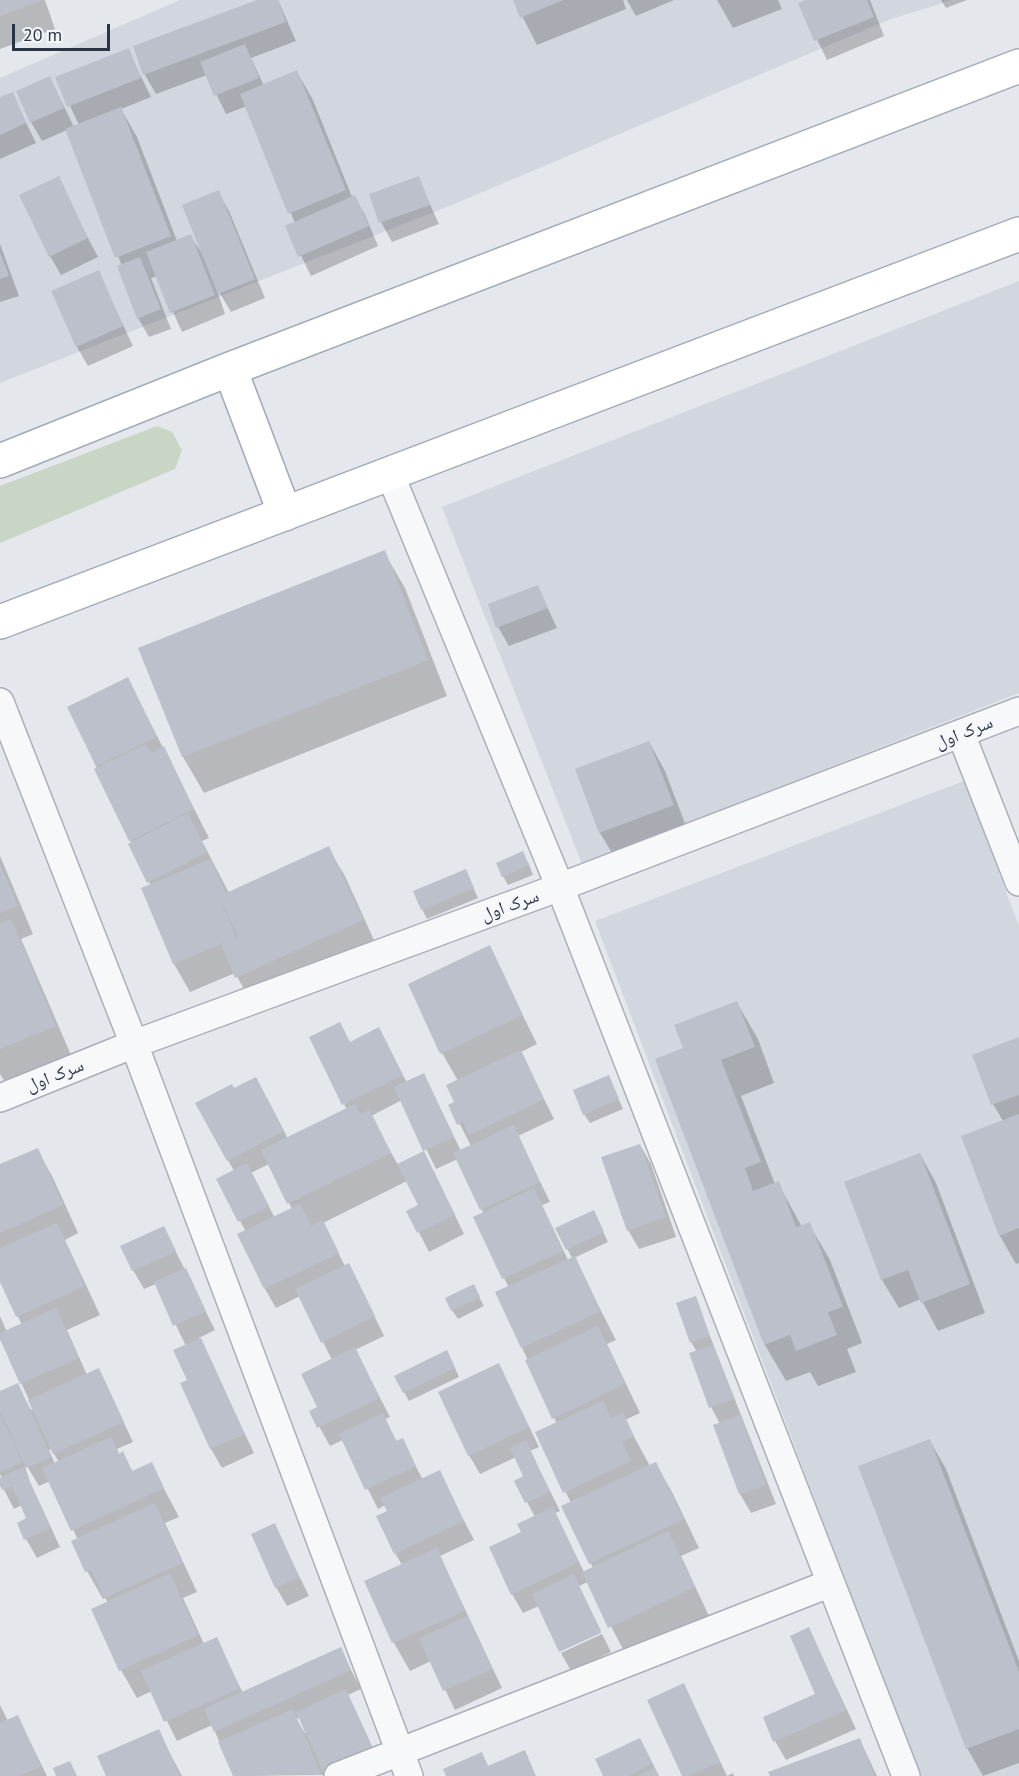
<!DOCTYPE html>
<html>
<head>
<meta charset="utf-8">
<style>
	body { margin:0 }
	#map { position:relative; width:1019px; height:1776px; overflow:hidden; background:#e4e7ec; font-family:"PT Sans",sans-serif }
	canvas { display:block }
	.scale { position:absolute; left:12px; top:24px; width:98px; height:27px; box-sizing:border-box; border:3px solid #2b3445; border-top:0; padding-left:8px; font-size:18px; line-height:21px; white-space:nowrap; color:#2b3445; -webkit-text-stroke:4px #f4f6f9; paint-order:stroke }
</style>
</head>
<body>
<div id="map">
<canvas width="1019" height="1776"></canvas>
<div class="scale">20 m</div>
</div>
<script>
const ctx = document.querySelector('canvas').getContext('2d');
ctx.lineJoin = 'round';
function paint(path, color) {
  ctx.fillStyle = color;
  ctx.fill(path, 'evenodd');
}
function toPath(rows) {
  const path = new Path2D();
  for (const r of rows) {
    path.moveTo(r[0], r[1]);
    for (let i = 2; i < r.length; i += 2) path.lineTo(r[i], r[i + 1]);
  }
  return path;
}
function strokePath(path, color, width, dash) {
  ctx.strokeStyle = color;
  ctx.lineWidth = width;
  ctx.lineCap = dash ? 'butt' : 'round';
  ctx.setLineDash(dash || []);
  ctx.stroke(path);
}
function write(font, color, halo, rows, align = 'center') {
  ctx.font = font + ' "PT Sans","Noto Naskh Arabic",sans-serif';
  ctx.lineWidth = 4.5;
  ctx.setLineDash([]);
  ctx.textBaseline = 'middle';
  ctx.strokeStyle = halo;
  ctx.fillStyle = color;
  for (const [text, x, y, turn = 0] of rows) {
    ctx.save();
    ctx.translate(x, y);
    ctx.rotate((+turn || 0) * Math.PI / 180);
    ctx.textAlign = isNaN(turn) ? turn : align;
    if (halo) ctx.strokeText(text, 0, 0);
    ctx.fillText(text, 0, 0);
    ctx.restore();
  }
}
const built = toPath([
	[180,0,952,0,891,19,452,205,0,383,0,78],
	[1019,281,1019,693,582,864,442,507],
	[964,781,1019,926,1019,1776,920,1776,595,921]
]);
const green = toPath([
	[157,426,172,432,182,450,175,469,0,543,0,486]
]);
const shadow = toPath([
	[0,0,45,0,55,29,0,49],
	[261,0,278,0,296,41,251,58,264,86,297,72,313,100,352,197,354,196,365,215,378,246,311,276,287,227,295,223,247,106,226,114,207,75,156,94,145,75,135,47],
	[514,0,623,0,626,9,537,45],
	[627,0,674,0,636,16],
	[717,0,778,0,782,9,733,28],
	[809,0,870,0,884,36,827,60,800,4],
	[941,0,967,0,946,8],
	[128,50,151,97,121,109,137,137,177,241,190,236,205,257,218,192,229,211,265,298,231,312,216,287,225,314,182,332,157,276,151,278,171,329,149,337,138,318,122,266,67,130,42,141,31,122,50,78,74,127,79,125,57,78],
	[12,94,36,143,0,159,0,99],
	[418,178,439,224,392,242,381,222,371,195],
	[66,196,98,257,61,275,50,256],
	[0,244,19,296,0,302],
	[98,272,133,346,88,366,77,347],
	[384,552,405,588,447,696,204,793,183,757,140,649],
	[538,587,557,628,509,646,498,627],
	[128,679,209,838,202,841,229,893,328,848,345,876,378,949,253,1005,235,973,190,992,174,964,151,886,69,708],
	[649,742,665,771,689,834,617,861,600,833,577,770],
	[0,856,33,934,21,939,71,1055,5,1082,0,1074],
	[528,862,533,875,508,885,503,876],
	[470,880,478,898,427,919,422,909],
	[489,947,537,1044,521,1052,554,1119,518,1136,550,1202,542,1205,568,1260,572,1258,557,1229,598,1221,608,1242,574,1258,616,1340,607,1344,640,1413,625,1420,650,1466,656,1464,672,1492,699,1548,681,1556,709,1616,626,1655,588,1582,579,1586,601,1631,560,1650,539,1606,523,1613,512,1594,523,1533,535,1517,516,1481,525,1477,516,1457,480,1474,469,1455,499,1365,539,1447,530,1451,560,1511,555,1513,584,1572,593,1568,564,1507,571,1503,537,1433,557,1424,497,1293,509,1288,475,1218,484,1214,458,1159,436,1169,402,1100,371,1116,398,1165,434,1172,464,1234,429,1252,408,1211,420,1206,407,1181,323,1223,345,1266,359,1284,384,1336,355,1350,390,1417,385,1419,397,1442,402,1440,423,1480,439,1472,474,1540,440,1556,502,1688,455,1710,431,1661,410,1671,394,1643,366,1582,402,1565,395,1553,389,1511,385,1505,378,1509,343,1440,330,1446,311,1412,319,1408,332,1360,300,1296,276,1308,265,1289,239,1235,246,1232,218,1179,234,1171,197,1104,234,1090,267,1098,288,1139,347,1110,311,1038,350,1044,379,1029,407,1083,424,1075,461,1151,471,1146,450,1105,456,1103,458,1081,442,1053],
	[269,1164,292,1209,275,1218,251,1173],
	[737,1003,758,1039,774,1083,741,1096,775,1184,778,1183,802,1227,809,1224,830,1260,862,1343,847,1349,856,1372,818,1386,810,1372,786,1381,765,1345,657,1060,685,1049],
	[1019,1039,1019,1263,1016,1264,1000,1236,963,1136,1003,1121,993,1104],
	[613,1086,623,1109,590,1123,584,1114],
	[640,1145,651,1164,676,1237,639,1249,628,1230],
	[37,1149,53,1178,78,1233,65,1240,100,1315,67,1330,87,1375,99,1370,133,1442,117,1449,120,1455,122,1453,133,1472,151,1464,179,1517,165,1523,197,1592,183,1598,204,1644,216,1639,243,1693,340,1649,361,1689,348,1695,385,1774,235,1776,212,1725,177,1741,152,1691,137,1698,121,1670,108,1603,105,1598,103,1599,87,1571,73,1542,78,1540,50,1481,39,1486,27,1466,25,1467,30,1482,60,1547,37,1558,26,1539,28,1519,22,1505,14,1509,0,1482,2,1478,0,1474,0,1393,17,1385,31,1410,33,1408,0,1339,0,1316,7,1332,22,1325,0,1278,0,1166],
	[51,1449,59,1462,55,1464,49,1450],
	[300,1717,307,1732,305,1733,296,1719],
	[920,1154,936,1183,985,1313,938,1331,921,1299,899,1308,882,1280,846,1183],
	[164,1228,215,1330,199,1338,254,1453,222,1468,211,1449,189,1381,186,1346,156,1284,144,1289,133,1270],
	[478,1295,484,1306,458,1319,452,1310],
	[695,1298,776,1504,751,1513,740,1494,715,1426,720,1424,711,1407,697,1352,691,1342],
	[452,1361,459,1377,409,1401,404,1392],
	[930,1441,946,1469,1019,1661,1019,1763,983,1776,967,1748],
	[274,1525,309,1596,287,1606,276,1587],
	[809,1629,856,1729,786,1760,775,1741,817,1694],
	[602,1634,611,1652,571,1671,561,1653],
	[684,1685,727,1776,733,1773,734,1776,684,1776],
	[0,1705,8,1721,18,1717,47,1776,0,1776],
	[158,1731,182,1776,108,1776],
	[640,1739,659,1776,605,1776],
	[860,1740,877,1776,772,1776]
]);
const building = toPath([
	[0,0,42,0,0,16],
	[257,0,278,0,286,22,143,75,133,46],
	[513,0,563,0,520,18],
	[805,0,867,0,874,17,814,41,798,3],
	[245,44,259,78,214,96,200,62],
	[129,48,141,78,67,107,55,77],
	[297,70,346,190,288,214,240,94],
	[50,76,64,108,30,123,16,91],
	[13,92,26,123,0,135,0,97],
	[121,107,171,236,115,258,65,129],
	[59,176,88,238,49,257,19,195],
	[419,176,430,205,379,223,369,194],
	[219,190,255,279,218,294,182,205],
	[355,195,369,226,298,257,285,226],
	[191,234,215,295,170,313,146,252],
	[0,252,9,276,0,279],
	[140,257,161,309,137,319,117,266],
	[99,270,123,326,76,347,51,291],
	[385,550,428,660,182,757,138,648],
	[538,585,548,608,496,628,488,604],
	[128,677,157,737,96,766,67,707],
	[649,741,674,805,599,833,575,769],
	[146,744,150,753,164,746,194,809,129,841,94,769],
	[188,813,207,852,147,883,128,844],
	[329,846,363,920,235,978,221,945,228,941,173,964,141,888,211,859,226,893],
	[219,897,238,937,236,938],
	[523,851,529,865,502,877,496,863],
	[0,864,18,906,0,913],
	[466,869,474,888,421,910,413,891],
	[11,919,56,1026,0,1049,0,924],
	[490,945,523,1015,440,1054,408,984],
	[737,1001,755,1047,721,1060,761,1162,745,1168,753,1191,779,1181,796,1227,810,1222,843,1307,828,1312,837,1335,796,1351,790,1335,764,1345,655,1059,683,1048,674,1025],
	[340,1022,350,1042,379,1027,403,1075,342,1105,309,1037],
	[1019,1037,1019,1095,991,1105,972,1055],
	[521,1050,544,1099,469,1135,463,1122,457,1125,448,1105,454,1102,446,1085],
	[424,1073,454,1137,423,1151,394,1087],
	[609,1075,619,1099,583,1115,573,1090],
	[256,1077,284,1131,227,1161,195,1103,232,1084,234,1088],
	[355,1104,360,1114,370,1110,391,1153,287,1204,261,1150],
	[1019,1114,1019,1228,999,1236,961,1136],
	[514,1125,540,1182,480,1210,453,1153],
	[640,1144,666,1217,627,1231,601,1157],
	[38,1148,63,1205,0,1233,0,1164],
	[424,1151,455,1215,417,1233,406,1211,418,1205,397,1164],
	[920,1153,970,1284,921,1303,908,1270,881,1280,844,1182],
	[247,1163,269,1206,238,1222,216,1179],
	[534,1188,563,1251,502,1279,473,1217],
	[300,1204,311,1226,323,1220,339,1253,264,1289,237,1234],
	[594,1210,604,1232,566,1250,555,1228],
	[57,1223,85,1286,16,1317,0,1282,0,1248],
	[164,1226,176,1251,132,1271,120,1246],
	[575,1256,601,1311,521,1348,495,1292],
	[349,1263,375,1316,321,1343,295,1289],
	[186,1268,206,1311,173,1326,154,1282],
	[474,1284,480,1297,451,1311,445,1298],
	[696,1296,710,1336,690,1343,676,1303],
	[56,1308,79,1358,20,1384,0,1339,0,1333],
	[598,1326,625,1384,552,1419,525,1360],
	[201,1338,245,1434,210,1449,180,1383,187,1380,173,1350],
	[713,1345,734,1399,709,1408,689,1353],
	[355,1347,380,1398,317,1428,309,1411,317,1407,301,1374],
	[447,1350,455,1368,403,1393,394,1376],
	[499,1363,529,1427,468,1456,438,1392],
	[99,1368,124,1422,53,1454,28,1400],
	[18,1383,51,1457,26,1468,0,1410,0,1391],
	[603,1401,611,1418,623,1412,634,1436,622,1441,631,1461,563,1493,535,1432],
	[383,1413,396,1441,403,1438,416,1466,365,1490,339,1434],
	[0,1414,22,1462,0,1472],
	[740,1415,766,1485,739,1494,713,1425],
	[111,1437,119,1454,123,1451,132,1471,152,1462,164,1488,71,1531,42,1468],
	[930,1439,1019,1672,1019,1729,966,1749,858,1466],
	[526,1440,550,1492,525,1503,514,1481,523,1476,510,1448],
	[656,1462,684,1519,589,1564,561,1506],
	[23,1467,50,1528,24,1540,17,1523,26,1518,12,1486,2,1490,0,1486,0,1478],
	[440,1470,464,1521,394,1554,376,1516,387,1511,380,1498],
	[155,1503,182,1563,104,1598,91,1570,85,1572,71,1541],
	[553,1507,579,1562,511,1595,489,1547,521,1532,517,1524],
	[275,1523,299,1577,275,1588,251,1534],
	[668,1531,695,1587,608,1628,582,1572],
	[437,1548,465,1611,392,1643,364,1581],
	[170,1573,198,1635,119,1671,91,1609],
	[574,1574,601,1633,559,1652,532,1594],
	[468,1616,492,1669,443,1691,419,1638],
	[809,1627,846,1710,773,1742,763,1717,815,1694,790,1636],
	[217,1637,240,1688,164,1722,141,1671],
	[341,1647,351,1670,214,1732,204,1709],
	[684,1683,720,1762,688,1776,682,1776,647,1700],
	[346,1689,376,1755,325,1776,296,1712],
	[293,1709,321,1774,233,1776,218,1742],
	[18,1715,41,1766,19,1776,0,1776,0,1723],
	[159,1729,180,1776,106,1776,97,1756],
	[640,1738,653,1764,627,1776,603,1776,595,1759],
	[860,1738,874,1776,770,1776,768,1772],
	[525,1750,536,1776,446,1776,443,1769,482,1752,488,1766],
	[70,1761,77,1776,56,1776,53,1768],
	[655,1768,658,1776,638,1776]
]);
const street = toPath([
	[390,474,560,887,906,1776],
	[0,702,134,1044,409,1776],
	[961,734,1019,882],
	[0,1098,134,1044,560,887,1019,711],
	[338,1776,831,1583]
]);
const primary = toPath([
	[230,369,285,514],
	[0,461,230,369,1019,66],
	[0,622,1019,234]
]);
const streetNames = [
	["سرک‌ اول",964,733,-22],
	["سرک‌ اول",510,906,-20],
	["سرک‌ اول",55,1076,-22]
];
paint(built, '#d2d6de');
paint(green, '#c9d6c5');
paint(shadow, '#0003');
paint(building, '#bbc0ca');
strokePath(street, '#a9aeb7', 30);
strokePath(primary, '#a3abb8', 36);
strokePath(street, '#f7f8fa', 27);
strokePath(primary, '#fff', 33);
write('18px', '#2b3445', '#f4f6f9', streetNames);
</script>
</body>
</html>
